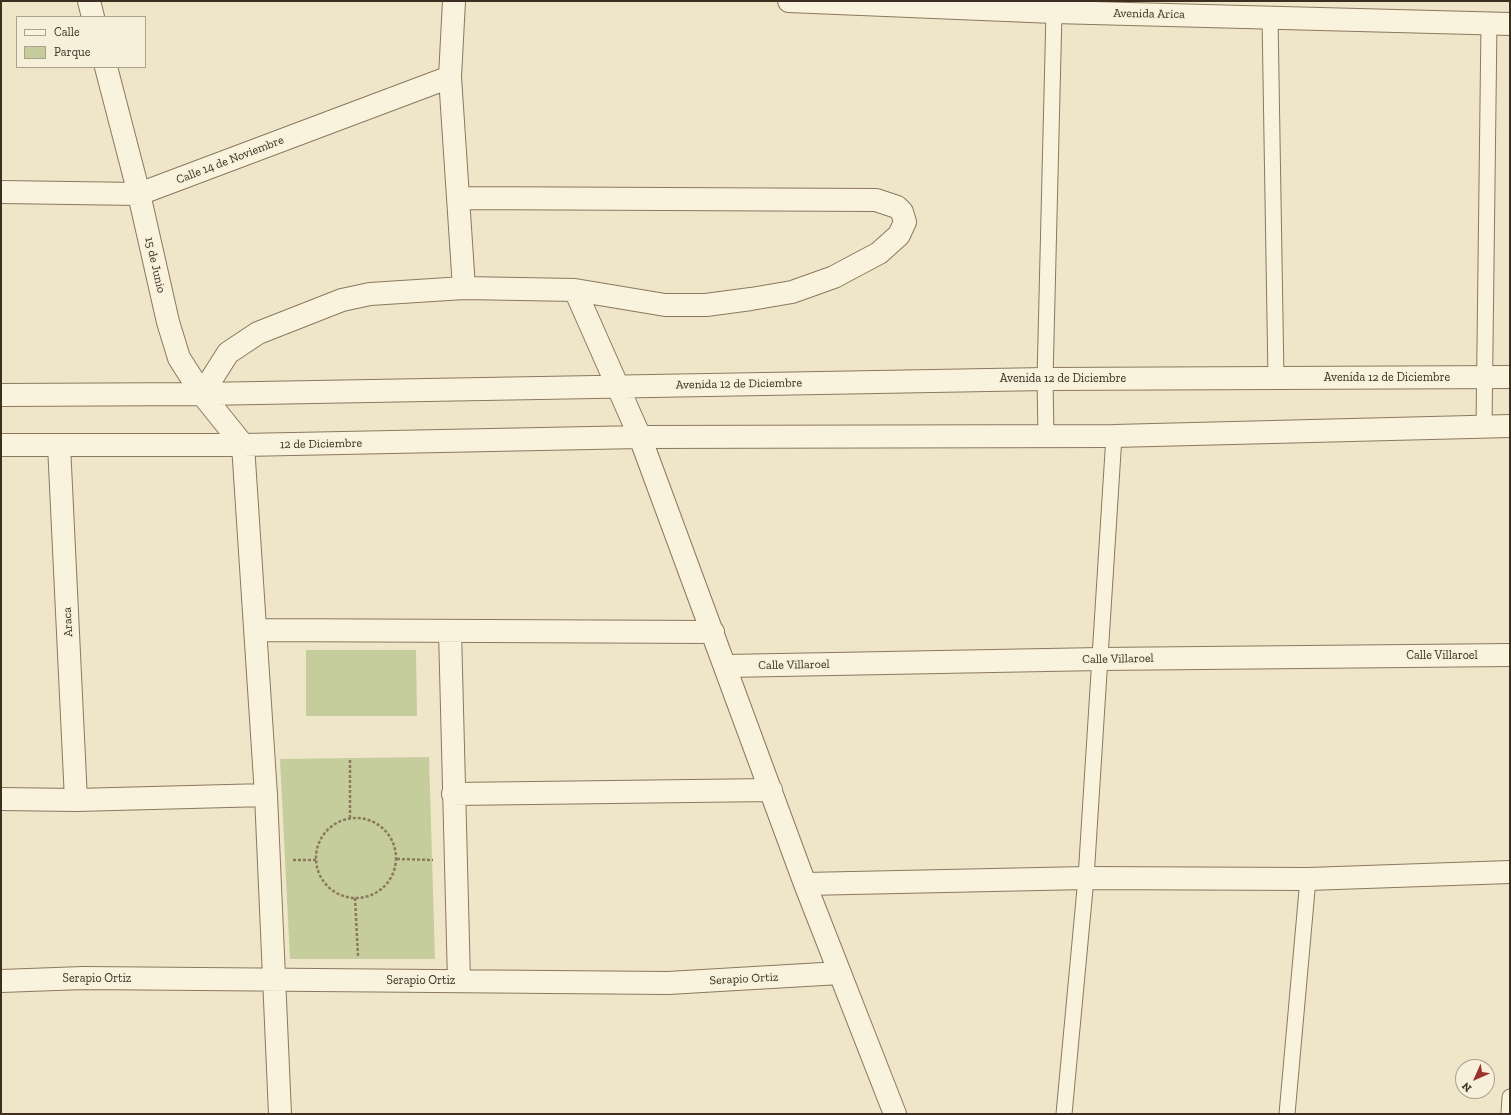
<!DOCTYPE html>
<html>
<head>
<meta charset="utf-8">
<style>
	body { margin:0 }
	#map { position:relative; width:1511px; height:1115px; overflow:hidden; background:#efe5c9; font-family:"Zilla Slab",serif }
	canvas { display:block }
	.frame { position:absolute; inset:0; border:2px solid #3c2f21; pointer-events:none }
	.legend { position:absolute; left:16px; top:16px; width:130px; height:52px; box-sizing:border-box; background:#f6efd9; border:1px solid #aca28f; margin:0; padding:5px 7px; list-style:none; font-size:12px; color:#3c2f21 }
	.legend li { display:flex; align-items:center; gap:8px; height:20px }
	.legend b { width:20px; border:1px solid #aca28f }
	.north { position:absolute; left:1455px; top:1059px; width:40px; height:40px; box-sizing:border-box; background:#f6efd9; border:1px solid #aca28f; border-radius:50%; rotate:225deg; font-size:11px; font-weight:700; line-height:16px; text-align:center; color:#3c2f21 }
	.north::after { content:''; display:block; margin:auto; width:14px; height:18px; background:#9b322d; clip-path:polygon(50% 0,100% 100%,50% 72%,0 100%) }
</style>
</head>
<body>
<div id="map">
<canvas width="1511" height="1115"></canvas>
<div class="frame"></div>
<ul class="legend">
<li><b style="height:5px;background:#f9f2dd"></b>Calle</li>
<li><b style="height:11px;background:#c5cd9c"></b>Parque</li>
</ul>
<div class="north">N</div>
</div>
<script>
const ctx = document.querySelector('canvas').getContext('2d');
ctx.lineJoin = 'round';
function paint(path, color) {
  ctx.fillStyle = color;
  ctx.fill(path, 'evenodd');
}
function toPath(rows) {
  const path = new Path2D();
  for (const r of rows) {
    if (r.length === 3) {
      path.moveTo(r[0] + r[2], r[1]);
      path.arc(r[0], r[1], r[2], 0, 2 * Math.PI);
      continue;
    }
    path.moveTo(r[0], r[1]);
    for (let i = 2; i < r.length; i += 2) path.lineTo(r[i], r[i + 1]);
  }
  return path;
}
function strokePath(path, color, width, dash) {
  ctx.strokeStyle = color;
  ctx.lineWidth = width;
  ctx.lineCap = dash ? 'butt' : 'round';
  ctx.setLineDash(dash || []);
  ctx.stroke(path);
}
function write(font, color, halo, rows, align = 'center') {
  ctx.font = font + ' "Zilla Slab",serif';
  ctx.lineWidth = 3;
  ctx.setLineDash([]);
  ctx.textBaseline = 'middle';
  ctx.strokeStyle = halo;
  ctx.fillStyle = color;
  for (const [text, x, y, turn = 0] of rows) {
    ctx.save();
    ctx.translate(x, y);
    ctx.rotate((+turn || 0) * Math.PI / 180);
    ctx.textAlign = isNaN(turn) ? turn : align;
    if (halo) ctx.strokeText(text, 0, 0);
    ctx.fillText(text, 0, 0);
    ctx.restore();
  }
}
const green = toPath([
	[306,650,416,650,417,716,306,716],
	[429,757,435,959,290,959,280,759]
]);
const path = toPath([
	[356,858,40],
	[350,818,350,758],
	[397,859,433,860],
	[293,860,316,860],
	[355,898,358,956]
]);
const lane = toPath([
	[1270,17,1276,379],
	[1484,427,1489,22],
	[1046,436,1045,379,1054,12],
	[1064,1114,1086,878,1114,436],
	[1287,1114,1308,879],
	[1509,1114,1510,1097]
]);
const street = toPath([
	[89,1,93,17],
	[454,1,450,77,464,288],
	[789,1,1054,12,1510,24],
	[106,67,139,194,168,322,179,358,202,394,243,445,266,795,280,1114],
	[1,192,139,194,450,77],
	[575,290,640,437,805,884,895,1114],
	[202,394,228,353,258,333,342,300,370,294,464,288,575,290,665,305,706,305,751,299,792,292,834,277,879,253,899,235,905,222,902,212,897,207,876,200,458,198],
	[1,395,202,394,1045,379,1510,377],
	[1,445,243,445,640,437,1114,436,1510,426],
	[59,445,76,800],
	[256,630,713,632],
	[450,631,459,981],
	[726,666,1100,659,1510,655],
	[453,794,771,790],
	[1,799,76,800,266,795],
	[805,884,1086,878,1308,879,1510,872],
	[1,981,83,978,668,983,840,973]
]);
const streetNames = [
	["Avenida Arica",1149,14,1],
	["Calle 14 de Noviembre",230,160,-21],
	["15 de Junio",155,265,77],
	["Avenida 12 de Diciembre",1387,378],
	["Avenida 12 de Diciembre",1063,379],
	["Avenida 12 de Diciembre",739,384,-1],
	["12 de Diciembre",321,444,-1],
	["Araca",68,622,-93],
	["Calle Villaroel",1442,656],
	["Calle Villaroel",1118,659,-1],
	["Calle Villaroel",794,665,-1],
	["Serapio Ortiz",97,979],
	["Serapio Ortiz",744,979,-3],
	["Serapio Ortiz",421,981]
];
paint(green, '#c5cd9c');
strokePath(lane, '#8c785d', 17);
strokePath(street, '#8c785d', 24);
strokePath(path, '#8c785d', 2.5, [3, 2]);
strokePath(lane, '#f9f2dd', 15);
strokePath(street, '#f9f2dd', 22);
write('12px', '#3c2f21', '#f6efd9', streetNames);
</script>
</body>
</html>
